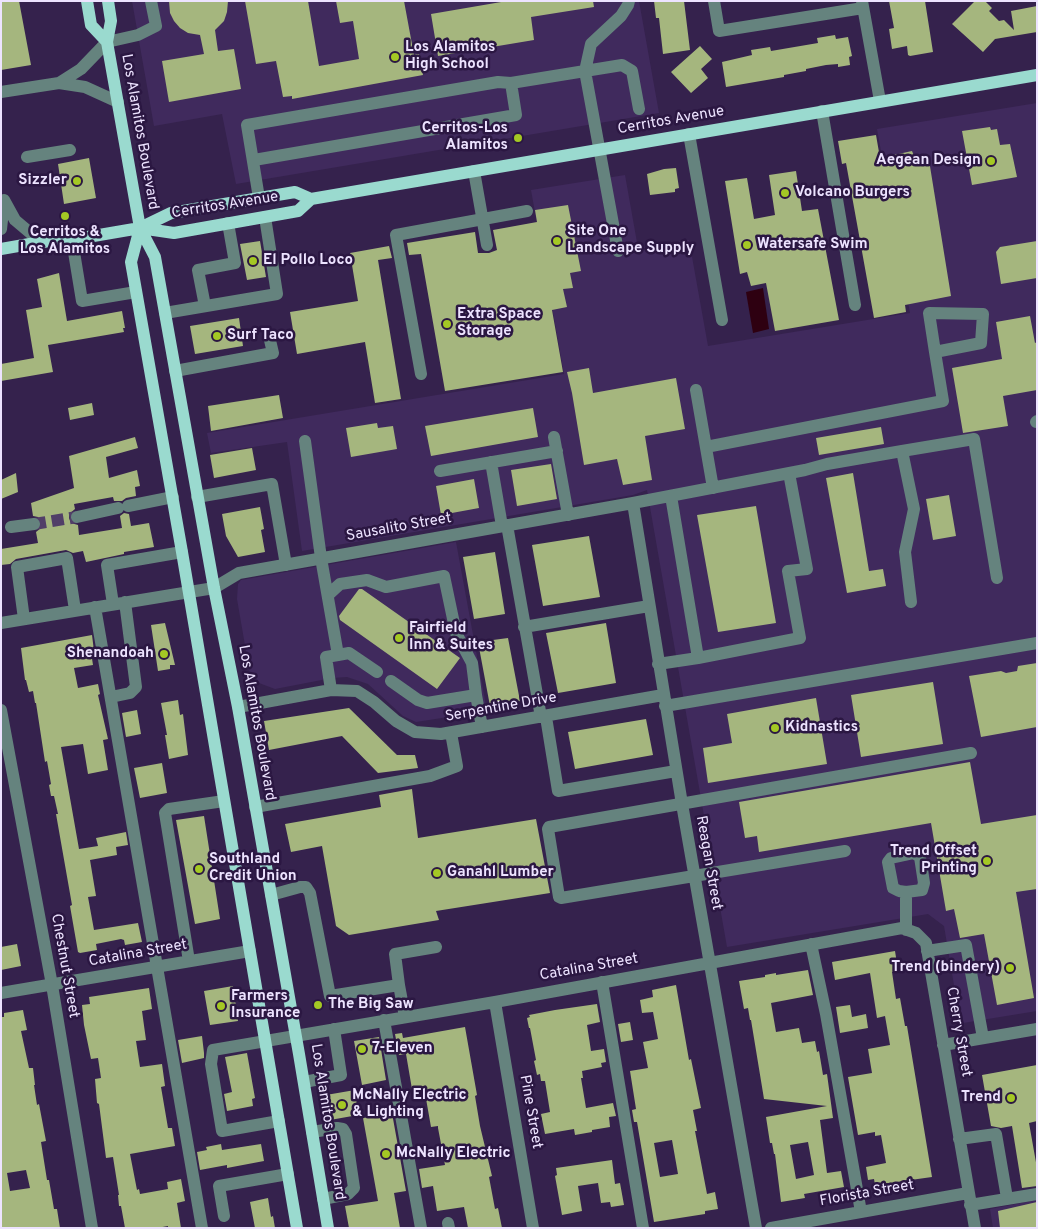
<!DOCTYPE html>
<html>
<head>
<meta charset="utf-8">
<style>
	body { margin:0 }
	#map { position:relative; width:1038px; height:1229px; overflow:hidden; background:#35224d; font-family:Overpass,sans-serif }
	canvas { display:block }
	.frame { position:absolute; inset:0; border:2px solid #ede3ff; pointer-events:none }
</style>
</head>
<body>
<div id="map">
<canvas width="1038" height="1229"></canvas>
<div class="frame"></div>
</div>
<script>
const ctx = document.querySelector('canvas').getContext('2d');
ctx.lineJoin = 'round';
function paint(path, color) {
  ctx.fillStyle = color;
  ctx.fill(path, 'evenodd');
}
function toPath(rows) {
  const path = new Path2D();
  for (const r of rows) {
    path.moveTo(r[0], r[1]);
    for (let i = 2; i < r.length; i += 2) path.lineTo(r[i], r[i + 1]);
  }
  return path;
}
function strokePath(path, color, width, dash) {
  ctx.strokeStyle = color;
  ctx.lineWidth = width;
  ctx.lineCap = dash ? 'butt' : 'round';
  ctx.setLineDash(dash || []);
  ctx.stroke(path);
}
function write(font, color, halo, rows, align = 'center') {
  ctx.font = font + ' Overpass,sans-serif';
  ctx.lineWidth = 5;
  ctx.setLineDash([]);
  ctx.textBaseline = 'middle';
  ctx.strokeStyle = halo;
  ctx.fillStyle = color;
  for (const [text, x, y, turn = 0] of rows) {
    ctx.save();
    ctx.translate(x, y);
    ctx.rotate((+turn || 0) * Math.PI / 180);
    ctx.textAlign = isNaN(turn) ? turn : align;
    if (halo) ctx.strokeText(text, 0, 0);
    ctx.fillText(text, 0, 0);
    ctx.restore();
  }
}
const built = toPath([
	[132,1,639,1,659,113,236,184,222,114,154,126],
	[1037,103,1037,1011,963,1023,955,991,944,926,928,914,727,947,647,490,633,495,302,551,287,442,211,453,207,433,564,374,531,190,625,175,638,248,689,240,708,346,910,313,877,129],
	[456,542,487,711,416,722,403,716,368,684,347,677,332,678,275,689,251,680,237,599,238,584,241,580],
	[1037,1200,1037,1228,993,1228,990,1209]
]);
const water = toPath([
	[763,288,769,329,753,333,746,292]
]);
const building = toPath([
	[1,1,19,1,31,65,1,70],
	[169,1,228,1,227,12,224,21,215,30,218,51,234,49,241,89,169,102,162,61,204,54,200,35,188,33,180,28,174,21,170,13],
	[245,1,308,1,319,66,359,59,353,21,340,23,336,1,404,1,414,55,419,54,423,75,292,99,292,96,283,97,276,61,256,64],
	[507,1,593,1,594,7,531,17,534,40,438,56,431,14],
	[654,1,684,1,690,50,663,54,659,18,656,18],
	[889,1,925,1,933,52,910,56,908,55,907,46,892,49,889,29,894,28],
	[975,1,985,1,992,8,989,11,999,21,1004,20,1014,30,1011,11,1037,6,1037,32,995,39,983,52,952,24],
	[835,35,836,39,848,37,852,56,849,57,850,65,838,67,838,64,826,65,806,69,806,71,784,75,784,77,726,87,722,62,752,55,751,50,770,47,771,51,818,43,817,38],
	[700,46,712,59,701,69,708,78,691,93,671,72],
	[990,127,991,130,997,129,1000,145,1010,144,1017,177,972,185,962,131],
	[876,135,880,158,912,151,914,156,928,154,951,296,905,305,906,312,874,318,846,163,842,164,838,141],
	[89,158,96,198,64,204,58,164],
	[676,168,679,188,675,189,675,192,650,195,647,174,664,169],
	[796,171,802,211,818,209,839,320,775,331,766,283,751,286,747,272,740,274,725,181,747,178,754,219,775,215,769,175],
	[568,205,581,271,570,273,573,288,563,289,567,307,552,310,563,372,445,391,421,254,409,255,407,243,475,232,478,253,489,253,497,250,493,230,537,222,535,210],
	[260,241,266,277,247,280,240,244],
	[1037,241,1037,278,1001,284,996,252,1000,247],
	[389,246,392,258,378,260,401,399,375,403,365,342,297,354,290,312,358,301,350,253],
	[59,273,67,321,122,311,125,328,123,328,124,332,48,345,53,372,1,381,1,364,34,358,26,310,42,307,37,279],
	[1030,316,1035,343,1037,342,1037,390,1003,396,1008,426,963,433,952,368,1002,359,996,322],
	[239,318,243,346,195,354,190,326],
	[589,368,593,393,676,378,685,429,645,436,652,480,623,485,617,459,584,465,572,393,567,372],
	[279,395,283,418,211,431,208,406],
	[92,403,94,415,70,420,68,408],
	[533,408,538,437,431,456,425,426],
	[377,423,378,428,393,426,397,449,351,457,346,428],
	[881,427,884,444,819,455,816,438],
	[135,437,138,448,106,457,109,478,137,470,140,486,135,487,136,496,126,498,122,501,114,501,113,497,74,504,75,509,69,514,69,518,71,523,78,525,79,535,122,528,120,516,124,513,129,514,131,526,149,523,154,547,124,552,124,554,86,562,83,551,73,553,66,550,16,559,10,564,1,565,1,549,38,543,36,532,41,528,42,522,38,517,33,516,31,503,74,488,69,456],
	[252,448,256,470,214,478,210,455],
	[551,464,557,499,517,506,511,470],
	[16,473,18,492,1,499,1,480],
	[853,473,869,571,883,569,886,586,847,593,826,478],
	[474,479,479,508,441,515,436,486],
	[949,495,956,536,933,540,926,499],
	[756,506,776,623,718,632,697,515],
	[260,507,264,529,261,530,265,552,238,557,226,536,222,514],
	[589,536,600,597,543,606,532,545],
	[495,552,505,614,474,619,463,557],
	[359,589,362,589,460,658,437,689,340,620,339,616],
	[165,623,175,665,170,665,170,669,158,671,151,625],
	[606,623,616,683,558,693,546,633],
	[92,635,94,651,91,652,93,665,74,668,78,688,98,684,100,694,98,695,108,739,103,740,108,770,88,774,83,744,61,747,79,849,98,846,96,838,126,832,128,845,116,847,117,855,90,860,96,896,88,897,94,930,138,923,142,942,125,945,124,940,121,939,96,944,97,950,80,953,78,952,70,906,72,905,56,814,58,814,54,796,51,796,49,785,51,784,47,761,45,762,36,703,35,703,33,691,29,692,26,680,25,680,21,648],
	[508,638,520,701,490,706,478,642],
	[1037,663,1037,727,981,737,969,676,1001,671,1006,673,1017,671,1018,666],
	[933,682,943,744,861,757,851,695],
	[816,698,827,764,708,783,703,748,732,743,727,714],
	[178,700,180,715,183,714,188,755,169,759,165,735,167,735,161,703],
	[349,708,397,755,415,755,418,768,378,773,342,736,269,750,264,721],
	[137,710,141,734,126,737,122,713],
	[646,719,653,755,575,769,568,732],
	[970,762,981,824,1037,815,1037,889,1016,892,1034,998,997,1005,984,934,960,938,954,909,946,911,931,823,759,852,757,836,745,838,739,802],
	[162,763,167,793,140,798,134,768],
	[412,789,418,838,536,819,550,893,436,911,439,920,349,935,336,926,322,846,291,852,285,824,381,807,379,795],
	[204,816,220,919,195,924,176,820],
	[17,944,21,966,1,970,1,947],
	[895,951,898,970,892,972,896,999,900,998,905,1026,907,1026,932,1177,875,1185,874,1179,868,1180,866,1167,886,1163,881,1135,875,1136,875,1132,858,1135,848,1077,872,1073,868,1049,890,1045,885,1016,877,1018,870,973,835,980,832,962],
	[808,970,813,995,771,1003,776,1032,799,1028,802,1043,815,1041,817,1052,819,1051,823,1075,827,1074,833,1118,820,1120,827,1173,841,1171,844,1187,804,1194,805,1198,781,1202,775,1154,774,1154,772,1143,770,1143,766,1117,827,1106,764,1099,751,1020,750,1020,748,1008,744,1009,739,981,765,977,765,975,776,973,776,975],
	[808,1142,814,1175,796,1179,790,1145],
	[676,985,689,1060,691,1059,701,1108,693,1110,697,1131,695,1131,707,1194,715,1192,718,1209,705,1211,705,1214,654,1222,637,1122,634,1122,632,1110,636,1109,630,1071,648,1068,643,1042,658,1039,653,1012,642,1013,640,1000,653,997,652,990],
	[672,1140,678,1174,660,1177,654,1143],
	[233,986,238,1021,210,1025,204,991],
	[149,988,152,1009,142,1011,146,1040,136,1041,140,1067,162,1064,165,1086,161,1087,168,1128,172,1128,175,1146,130,1154,137,1190,139,1189,140,1194,168,1189,167,1182,181,1179,185,1201,177,1203,181,1228,168,1228,168,1226,157,1228,125,1228,121,1206,119,1206,118,1195,119,1195,113,1157,106,1158,99,1104,97,1103,95,1079,101,1078,98,1058,91,1059,84,1025,82,1005,90,1004,89,997],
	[597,1004,600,1022,587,1025,591,1051,604,1049,606,1062,601,1063,602,1067,582,1071,583,1078,581,1078,586,1108,613,1103,616,1116,609,1117,610,1127,592,1130,592,1132,575,1135,574,1129,545,1134,541,1114,550,1112,545,1081,541,1081,540,1074,537,1075,534,1061,536,1060,530,1028,529,1028,527,1018,530,1017,529,1015,555,1010],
	[850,1005,852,1017,866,1014,868,1028,840,1033,836,1007],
	[23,1010,27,1030,21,1031,29,1068,33,1068,35,1085,34,1085,37,1105,39,1104,46,1141,41,1142,47,1180,49,1180,54,1209,57,1209,60,1228,1,1228,1,1017,4,1017,4,1013],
	[26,1170,30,1188,10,1191,7,1173],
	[630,1022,633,1040,621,1042,618,1024],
	[465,1027,477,1095,475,1096,480,1126,492,1176,489,1177,495,1209,498,1208,502,1228,468,1228,464,1207,437,1211,433,1186,422,1188,419,1169,445,1165,438,1128,438,1126,431,1127,425,1093,413,1095,406,1054,399,1055,395,1034,402,1033,403,1038],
	[202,1036,204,1053,204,1058,182,1063,178,1040],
	[379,1037,386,1080,362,1085,354,1041],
	[247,1053,255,1098,252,1099,253,1106,227,1111,224,1094,232,1092,225,1057],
	[1037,1065,1037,1121,1029,1123,1037,1168,1037,1186,1022,1188,1012,1126,1001,1128,991,1126,982,1075],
	[355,1090,358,1115,330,1120,326,1095],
	[392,1113,406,1191,394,1193,400,1228,349,1228,345,1206,378,1201,363,1118],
	[221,1144,222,1150,261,1144,264,1161,227,1168,227,1165,200,1170,197,1152,207,1150,206,1147],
	[612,1160,615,1184,620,1183,624,1205,611,1207,610,1202,601,1203,598,1183,578,1186,582,1211,562,1215,555,1176,557,1175,556,1168],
	[268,1198,271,1217,273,1216,275,1228,255,1228,250,1202],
	[1037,1202,1037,1228,1000,1228,998,1211]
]);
const minorTunnel = toPath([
	[34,524,77,517]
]);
const minor = toPath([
	[714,1,719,31,863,8],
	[862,1,880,101],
	[59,83,81,69,107,42,138,35,156,26,151,1],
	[1,92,59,83,85,87,118,102],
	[822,111,855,305],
	[689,134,722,320],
	[27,157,70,150],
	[254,160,516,115,511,83],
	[474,171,487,245],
	[259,198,247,125,498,82,511,83,622,65,632,71,639,109],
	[4,200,15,220,41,242],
	[1,229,4,202],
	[72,240,82,301,136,292],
	[618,251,585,71,591,44,621,16,628,5,629,1],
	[205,306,198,270,235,263,228,223],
	[165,313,277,294,265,217],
	[175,371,273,353,269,336],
	[421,374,396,235,527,211],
	[696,390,713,488],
	[1036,422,1037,421],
	[554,437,568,515],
	[305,441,321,558,338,655,326,657,331,690],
	[706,447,943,401,935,352,981,343,983,314,929,313,935,352],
	[902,451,974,439,997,578],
	[491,462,502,526],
	[440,471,557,451],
	[671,496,698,658,800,638,788,571,807,569,789,473],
	[197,497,272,484,286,565],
	[633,503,682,804,756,1228],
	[128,506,173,497],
	[77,517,118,508],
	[507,525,541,717],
	[11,527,34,524],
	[328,595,340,584,367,580,386,587,444,576,456,633,472,663,476,695,427,703,418,700,391,681],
	[113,604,107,565,182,552],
	[95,607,202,1228],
	[24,619,17,567,67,558,75,610],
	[1,623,214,588,239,573,633,503,805,470,827,464,902,451,914,509,905,552,911,602],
	[524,627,649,606],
	[338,655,349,653,377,672],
	[658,664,698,658],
	[476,695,482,727],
	[111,697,130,693,136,687,125,602],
	[665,706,1037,643],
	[238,707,331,690,357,691,374,702,396,721,415,732,441,734,663,695],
	[1,710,52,985,92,1228],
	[546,717,558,791,676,771],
	[255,807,430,776,457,766,451,733],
	[845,851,561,898,559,897,548,829,549,827,971,753],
	[906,892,899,891,893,888,888,862,891,858,914,853,920,857,924,883,922,890,906,892,906,930],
	[271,895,300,887,306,887,310,893,330,996,399,985,405,1017],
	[811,944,826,1014,861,1212],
	[927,951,966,945,983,1038],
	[189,961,165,813,169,809,224,801],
	[602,982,643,1228],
	[399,985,395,954,436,947],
	[1,993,250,951],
	[495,1002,533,1228],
	[384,1020,421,1228],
	[943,1045,1037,1029],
	[304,1082,341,1075,334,1029],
	[279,1121,222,1131,211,1064,213,1050,495,1002,902,928,916,933,926,943,975,1228],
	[312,1132,337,1128,343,1129,346,1134,354,1188,348,1194,323,1199],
	[959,1139,996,1134,1007,1198],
	[970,1205,1037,1194],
	[224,1216,219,1186,288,1174],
	[448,1223,449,1228],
	[771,1228,968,1193]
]);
const major = toPath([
	[87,1,91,25,107,42],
	[108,1,111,21,107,42,140,228,155,257,214,588,238,707,299,1054,328,1228],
	[140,228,131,262,182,552,297,1228],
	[140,228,174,233,298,211,311,199],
	[1,249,41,242,70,240,140,228,171,213,295,192,311,199,1037,75]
]);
const markers = [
	[395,57,5,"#a4c824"],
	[518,138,5,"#a4c824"],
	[991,161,5,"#a4c824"],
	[77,181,5,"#a4c824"],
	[785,193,5,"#a4c824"],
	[65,216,5,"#a4c824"],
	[557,241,5,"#a4c824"],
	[747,245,5,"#a4c824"],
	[253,261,5,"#a4c824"],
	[447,324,5,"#a4c824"],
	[217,336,5,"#a4c824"],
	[399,638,5,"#a4c824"],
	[164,654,5,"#a4c824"],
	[775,728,5,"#a4c824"],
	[987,861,5,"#a4c824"],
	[199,869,5,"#a4c824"],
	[437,873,5,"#a4c824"],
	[1010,968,5,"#a4c824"],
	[318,1005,5,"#a4c824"],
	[221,1006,5,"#a4c824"],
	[362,1049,5,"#a4c824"],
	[1011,1098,5,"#a4c824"],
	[342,1105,5,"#a4c824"],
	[386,1154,5,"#a4c824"]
];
const poiNames = [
	["Los Alamitos",405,48],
	["High School",405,65],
	["Cerritos-Los",508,129,"right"],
	["Alamitos",508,146,"right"],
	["Aegean Design",981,161,"right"],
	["Sizzler",67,181,"right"],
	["Volcano Burgers",795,193],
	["Site One",567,232],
	["Landscape Supply",567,249],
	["Cerritos &",65,233,"center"],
	["Los Alamitos",65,250,"center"],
	["Watersafe Swim",757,245],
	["El Pollo Loco",263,261],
	["Extra Space",457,315],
	["Storage",457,332],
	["Surf Taco",227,336],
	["Fairfield",409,629],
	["Inn & Suites",409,646],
	["Shenandoah",154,654,"right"],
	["Kidnastics",785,728],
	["Trend Offset",977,852,"right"],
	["Printing",977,869,"right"],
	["Southland",209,860],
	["Credit Union",209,877],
	["Ganahl Lumber",447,873],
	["Trend (bindery)",1000,968,"right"],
	["Farmers",231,997],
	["Insurance",231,1014],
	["The Big Saw",328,1005],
	["7-Eleven",372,1049],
	["McNally Electric",352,1096],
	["& Lighting",352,1113],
	["Trend",1001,1098,"right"],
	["McNally Electric",396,1154]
];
const streetNames = [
	["Cerritos Avenue",671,121,-10],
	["Los Alamitos Boulevard",139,132,80],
	["Cerritos Avenue",225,206,-9],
	["Sausalito Street",399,528,-10],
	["Serpentine Drive",501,708,-10],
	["Los Alamitos Boulevard",256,723,80],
	["Reagan Street",708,863,80],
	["Catalina Street",138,954,-10],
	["Chestnut Street",64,966,80],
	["Catalina Street",589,968,-10],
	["Cherry Street",958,1032,80],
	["Pine Street",530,1112,80],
	["Los Alamitos Boulevard",327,1122,81],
	["Florista Street",867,1194,-10]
];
paint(built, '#402a5d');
paint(water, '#2e0011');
paint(building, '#a5b67e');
strokePath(minorTunnel, '#513f68', 12, [12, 6]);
strokePath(minor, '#65837e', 12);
strokePath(major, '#9adacf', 12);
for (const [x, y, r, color] of markers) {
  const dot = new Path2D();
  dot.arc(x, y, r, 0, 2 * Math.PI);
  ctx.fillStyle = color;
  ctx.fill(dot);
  strokePath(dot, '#2b1742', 2);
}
write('bold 15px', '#ede3ff', '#2b1742', poiNames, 'left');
write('15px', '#ede3ff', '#2b1742', streetNames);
</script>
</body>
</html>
